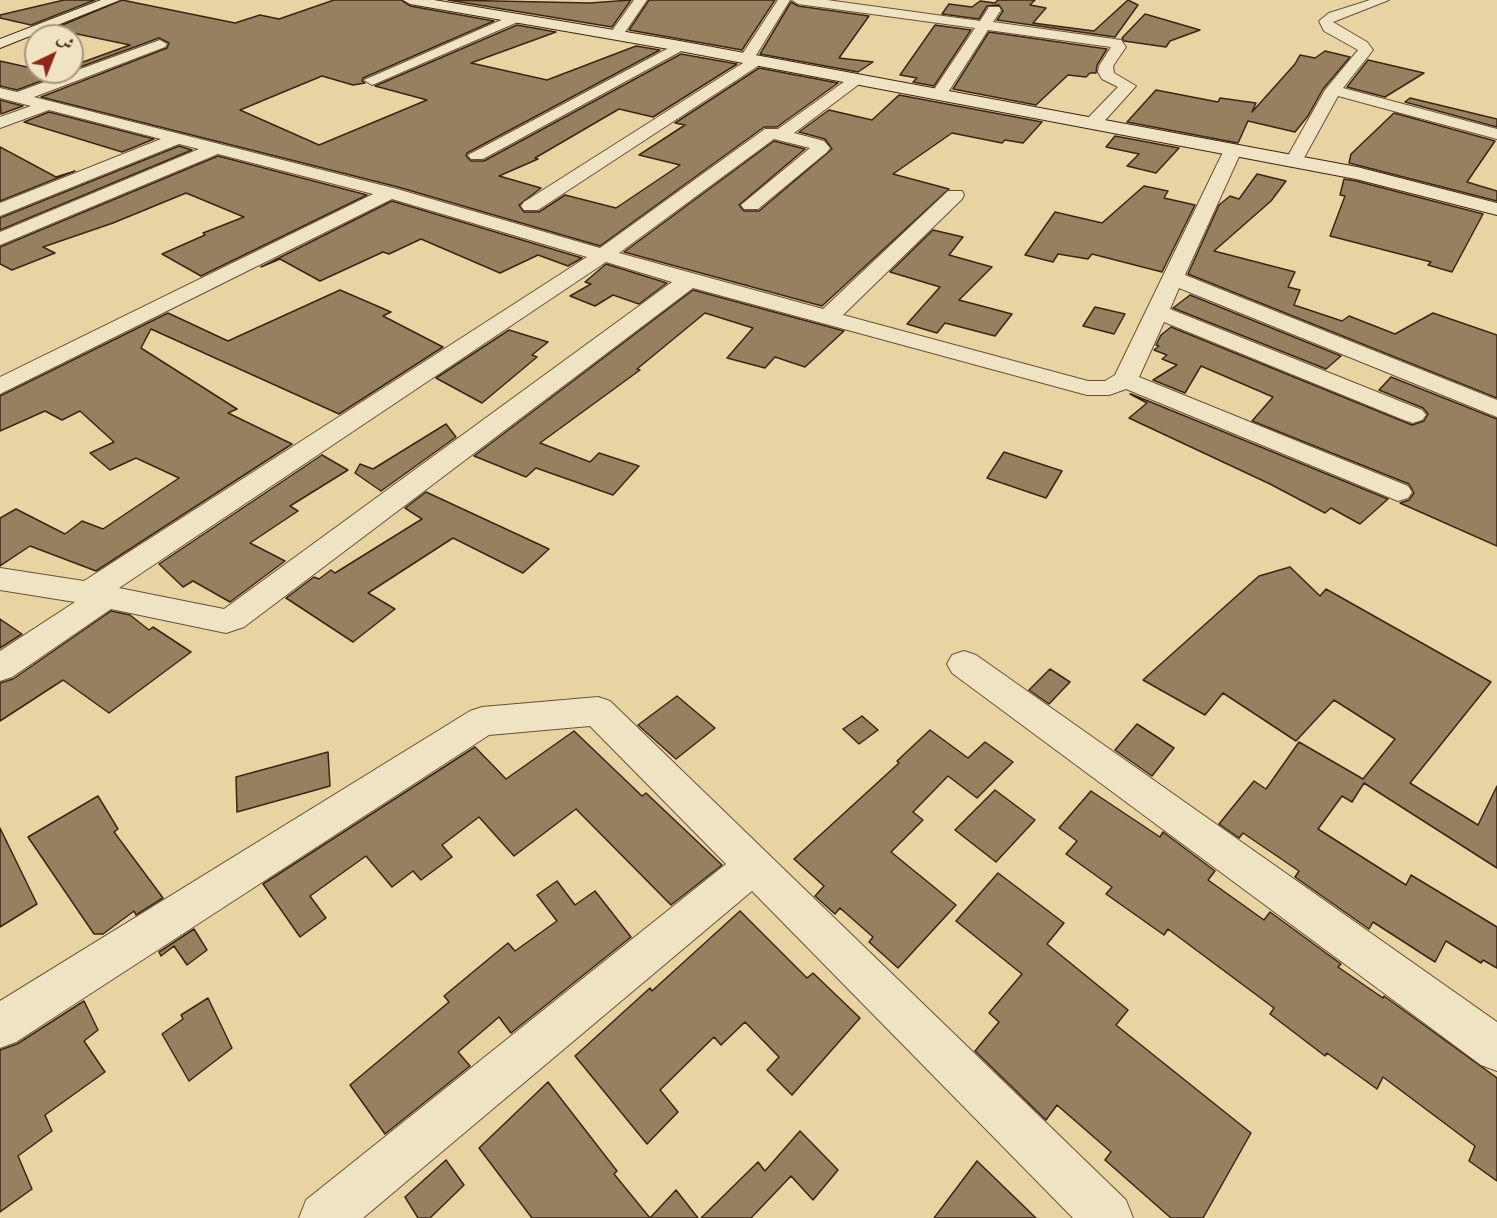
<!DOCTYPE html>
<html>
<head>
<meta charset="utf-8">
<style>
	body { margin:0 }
	#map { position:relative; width:1497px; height:1218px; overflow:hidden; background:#e8d4a3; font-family:Vollkorn,Amiri,serif }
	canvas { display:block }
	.north { position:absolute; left:24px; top:24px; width:60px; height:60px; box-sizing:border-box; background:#f0e3c3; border:2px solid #a8977d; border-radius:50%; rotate:43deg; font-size:16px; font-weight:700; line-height:24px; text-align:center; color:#3c2515 }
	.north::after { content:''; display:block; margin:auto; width:21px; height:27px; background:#8f2418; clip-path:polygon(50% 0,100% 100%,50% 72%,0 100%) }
</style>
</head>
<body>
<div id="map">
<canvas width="1497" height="1218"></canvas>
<div class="north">ش</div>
</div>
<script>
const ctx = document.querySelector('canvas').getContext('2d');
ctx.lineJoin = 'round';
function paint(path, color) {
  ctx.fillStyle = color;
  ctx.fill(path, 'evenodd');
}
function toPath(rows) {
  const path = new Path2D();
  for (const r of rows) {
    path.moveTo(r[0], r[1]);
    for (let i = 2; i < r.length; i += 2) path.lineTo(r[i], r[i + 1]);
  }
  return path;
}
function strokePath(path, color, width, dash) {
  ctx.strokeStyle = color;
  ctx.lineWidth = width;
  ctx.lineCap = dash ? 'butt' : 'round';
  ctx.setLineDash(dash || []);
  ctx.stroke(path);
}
const building = toPath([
	[64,0,95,0,31,25,0,18,0,15,64,0],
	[122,0,235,23,260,15,279,19,334,0,401,0,410,6,494,21,363,78,362,81,365,83,353,85,322,76,240,110,319,145,427,100,375,86,517,25,556,32,471,63,547,80,636,46,660,50,467,153,466,156,471,161,484,161,681,54,737,64,653,117,619,109,535,158,538,159,499,176,541,188,519,205,524,212,539,212,565,195,616,208,680,165,639,155,685,125,675,123,759,68,838,83,777,127,764,127,600,246,398,187,41,97,167,48,169,43,159,38,72,70,72,66,130,45,53,29,122,0],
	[448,0,590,3,631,0,612,27,448,0],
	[649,0,775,0,742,50,629,30,649,0],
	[998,0,1035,0,1030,5,1046,8,1033,23,1094,31,1128,0,1138,5,1115,37,997,20,1003,11,999,5,987,6,979,19,942,14,949,4,972,7,980,1,995,3,998,0],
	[791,2,798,6,869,16,839,58,873,62,858,72,760,54,791,2],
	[1145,14,1200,30,1170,41,1166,47,1124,41,1122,38,1145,14],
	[935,25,971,30,934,86,913,82,917,78,900,75,935,25],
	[989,32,1107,49,1097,65,1096,73,1090,73,1086,77,1068,75,1036,105,953,89,989,32],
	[1325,51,1350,57,1323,89,1308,116,1295,132,1248,121,1238,143,1127,122,1156,90,1218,102,1220,98,1256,103,1252,112,1295,64,1300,55,1315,58,1325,51],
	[1368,60,1424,73,1385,97,1347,87,1368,60],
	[0,61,36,69,36,72,65,72,17,90,0,86,0,61],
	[899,95,1042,122,1023,143,1005,140,1002,143,952,133,893,174,949,189,822,306,624,252,774,141,805,149,739,205,744,211,759,211,832,149,825,139,799,132,829,110,872,120,899,95],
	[1410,98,1497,119,1497,127,1405,102,1410,98],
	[0,100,23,106,1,114,0,100],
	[49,112,154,139,122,152,24,122,49,112],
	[1394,113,1495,141,1467,182,1497,191,1497,201,1349,163,1351,154,1394,113],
	[1115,136,1179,148,1156,173,1127,166,1139,154,1106,147,1115,136],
	[179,146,192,150,0,230,0,218,179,146],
	[0,147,56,177,75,171,0,201,0,147],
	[218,156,367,195,201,276,162,254,205,235,203,233,244,217,186,193,113,223,43,247,55,253,12,270,0,264,0,247,218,156],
	[1257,174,1286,181,1271,201,1214,251,1295,272,1288,287,1300,290,1294,305,1342,321,1349,316,1395,334,1433,313,1497,335,1497,398,1188,274,1219,205,1230,196,1239,199,1257,174],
	[1344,179,1356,181,1483,214,1452,272,1428,265,1431,262,1330,236,1345,196,1340,195,1344,179],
	[1144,186,1168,191,1164,198,1195,205,1162,272,1092,254,1088,259,1058,254,1053,262,1025,255,1055,212,1102,223,1144,186],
	[392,201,582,258,568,266,538,255,500,273,421,239,389,254,383,252,320,281,280,259,261,267,392,201],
	[933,230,963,237,949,255,992,267,959,300,1012,314,995,336,945,323,937,333,907,324,940,287,890,272,933,230],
	[606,264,667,283,639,304,613,295,595,306,570,296,591,284,585,282,606,264],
	[340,290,391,312,383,316,443,347,339,414,151,329,141,348,237,409,228,413,292,444,96,571,30,546,0,566,0,518,16,509,65,534,82,521,103,529,179,478,136,458,110,470,90,453,114,442,80,411,62,420,45,411,0,431,0,396,168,313,228,341,340,290],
	[693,290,844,331,805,367,775,357,765,368,727,358,753,328,705,313,637,369,640,370,540,443,590,462,599,453,639,466,613,495,536,468,526,477,474,456,693,290],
	[1190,295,1341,356,1326,369,1173,308,1190,295],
	[1095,307,1125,314,1114,334,1083,326,1095,307],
	[1171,327,1412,425,1424,421,1428,414,1423,408,1379,390,1391,377,1497,419,1497,546,1400,503,1409,500,1414,493,1409,484,1252,421,1273,397,1201,366,1185,393,1153,380,1177,365,1162,359,1167,355,1154,350,1159,346,1156,345,1161,335,1171,327],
	[509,330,548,342,532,355,537,357,482,403,436,378,509,330],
	[1130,394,1131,394,1388,499,1360,524,1331,508,1325,513,1270,484,1129,418,1147,403,1130,394],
	[446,424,456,437,381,491,355,473,360,464,373,469,446,424],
	[1004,452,1062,471,1046,498,987,478,1004,452],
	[322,455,348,470,290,506,298,511,250,543,285,561,230,602,193,581,183,587,159,564,322,455],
	[426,492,549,549,523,573,453,538,368,593,395,609,353,642,286,598,314,577,319,579,331,570,335,573,422,519,405,508,426,492],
	[1290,567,1320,596,1326,589,1491,682,1410,783,1478,825,1497,786,1497,868,1364,783,1352,802,1342,796,1318,829,1406,885,1411,875,1497,927,1497,968,1483,960,1481,963,1446,941,1435,962,1373,922,1369,929,1295,877,1299,871,1243,833,1239,838,1219,824,1254,781,1266,789,1299,742,1363,779,1395,739,1334,700,1296,741,1223,693,1205,715,1143,680,1259,576,1290,567],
	[111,611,130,615,149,630,153,627,191,652,109,713,63,680,0,721,0,683,13,679,111,611],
	[0,619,22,634,0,648,0,619],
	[1050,669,1070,682,1049,704,1029,690,1050,669],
	[677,696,715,728,676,759,638,725,677,696],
	[862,716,878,730,859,744,843,729,862,716],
	[1137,724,1174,748,1152,776,1115,750,1137,724],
	[930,730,968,758,985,742,1013,762,977,798,948,776,913,812,923,820,891,852,956,905,898,968,869,942,873,937,840,908,835,914,815,896,824,886,794,859,899,763,897,761,930,730],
	[574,731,642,796,646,793,722,865,671,905,576,809,514,856,479,817,442,845,452,857,421,880,413,871,392,887,366,856,310,896,326,918,300,937,263,884,475,747,506,779,574,731],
	[328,752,330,786,237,812,236,777,328,752],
	[995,790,1035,820,996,862,955,830,995,790],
	[1091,791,1160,837,1163,832,1215,871,1208,880,1264,920,1270,912,1341,964,1338,967,1383,998,1384,996,1497,1078,1497,1181,1469,1161,1475,1146,1383,1077,1377,1089,1327,1053,1325,1056,1270,1014,1274,1008,1168,929,1164,935,1106,894,1112,887,1066,854,1077,841,1059,828,1091,791],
	[98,796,118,829,114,832,163,898,136,915,134,911,103,934,94,934,28,837,98,796],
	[0,828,37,904,0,927,0,828],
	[998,873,1064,923,1047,944,1128,1010,1116,1025,1251,1133,1203,1218,1171,1218,1105,1160,1111,1152,1057,1105,1046,1120,975,1051,999,1022,989,1013,1022,974,956,921,998,873],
	[557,881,575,905,595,891,631,937,511,1033,499,1017,458,1052,470,1066,385,1134,350,1085,449,1002,444,996,508,943,515,951,557,921,537,895,557,881],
	[740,911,807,978,813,973,860,1018,792,1095,767,1070,779,1057,745,1022,721,1045,714,1037,660,1090,678,1112,647,1144,575,1056,650,988,652,991,740,911],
	[194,929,207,950,187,965,174,946,161,956,159,952,194,929],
	[208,998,232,1048,189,1081,162,1034,183,1019,181,1015,208,998],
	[84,1001,98,1030,84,1041,105,1072,45,1115,52,1131,18,1156,32,1189,0,1212,0,1050,17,1044,84,1001],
	[548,1082,617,1171,614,1174,650,1218,676,1190,698,1218,532,1218,479,1148,548,1082],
	[800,1131,838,1170,813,1200,791,1176,751,1218,701,1218,758,1162,765,1171,800,1131],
	[446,1160,464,1185,430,1218,418,1218,405,1197,446,1160],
	[977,1161,1036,1218,934,1218,977,1161]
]);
const street = toPath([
	[634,0,647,0,621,38,611,38,609,35,634,0],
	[778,0,790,0,755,57,761,58,763,61,761,64,538,210,524,210,521,206,524,202,743,63,739,59,778,0],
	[792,0,827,0,980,21,989,7,999,7,1001,10,993,22,1121,40,1126,47,1113,66,1114,73,1136,86,1099,127,1087,127,1085,123,1087,119,1118,87,1102,79,1098,72,1099,66,1111,47,988,30,945,97,933,97,931,94,975,28,798,4,792,0],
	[1370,0,1389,0,1333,22,1367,42,1373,50,1343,88,1497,129,1497,139,1338,96,1300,165,1288,165,1285,161,1325,90,1358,50,1324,31,1319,21,1329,13,1370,0],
	[515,14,522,18,520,21,377,83,372,85,364,80,515,14],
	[160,40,167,44,165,47,34,97,397,189,600,248,765,129,778,129,852,76,862,76,865,79,862,82,794,133,824,141,830,148,827,152,758,209,744,209,741,205,810,148,774,139,619,253,823,309,948,191,962,191,964,195,962,199,843,315,1088,381,1105,381,1115,375,1224,150,1233,145,1239,146,1242,150,1185,275,1497,400,1497,417,1179,288,1170,309,1422,410,1426,415,1422,420,1413,423,1404,420,1164,322,1139,377,1408,486,1412,492,1408,498,1398,501,1126,389,1109,395,1087,395,693,288,244,627,226,633,111,609,12,677,0,681,0,651,75,602,0,590,0,568,84,581,587,257,392,199,0,394,0,377,373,194,218,154,0,245,0,232,199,149,179,144,0,216,0,203,161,139,49,110,0,128,0,117,31,106,0,98,0,88,17,92,160,40],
	[606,262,672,282,224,609,119,588,606,262],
	[680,42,685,43,687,46,685,49,483,159,471,159,468,155,680,42],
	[964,651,976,655,1497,1022,1497,1071,1481,1065,952,673,947,664,952,655,964,651],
	[598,697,610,701,1126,1200,1133,1218,1073,1218,752,891,363,1218,299,1218,306,1200,726,864,590,726,489,735,16,1042,0,1048,0,1001,470,711,482,707,598,697]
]);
const secondary = toPath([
	[101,0,120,0,0,48,0,39,101,0],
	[403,0,434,0,680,41,1357,167,1497,203,1497,215,1356,179,680,51,410,4,403,0]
]);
paint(building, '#95805f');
strokePath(building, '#3c2515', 1.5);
strokePath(street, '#675138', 2);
strokePath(secondary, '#3c2515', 2);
paint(street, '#f0e3c3');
paint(secondary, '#f0e3c3');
</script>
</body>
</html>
